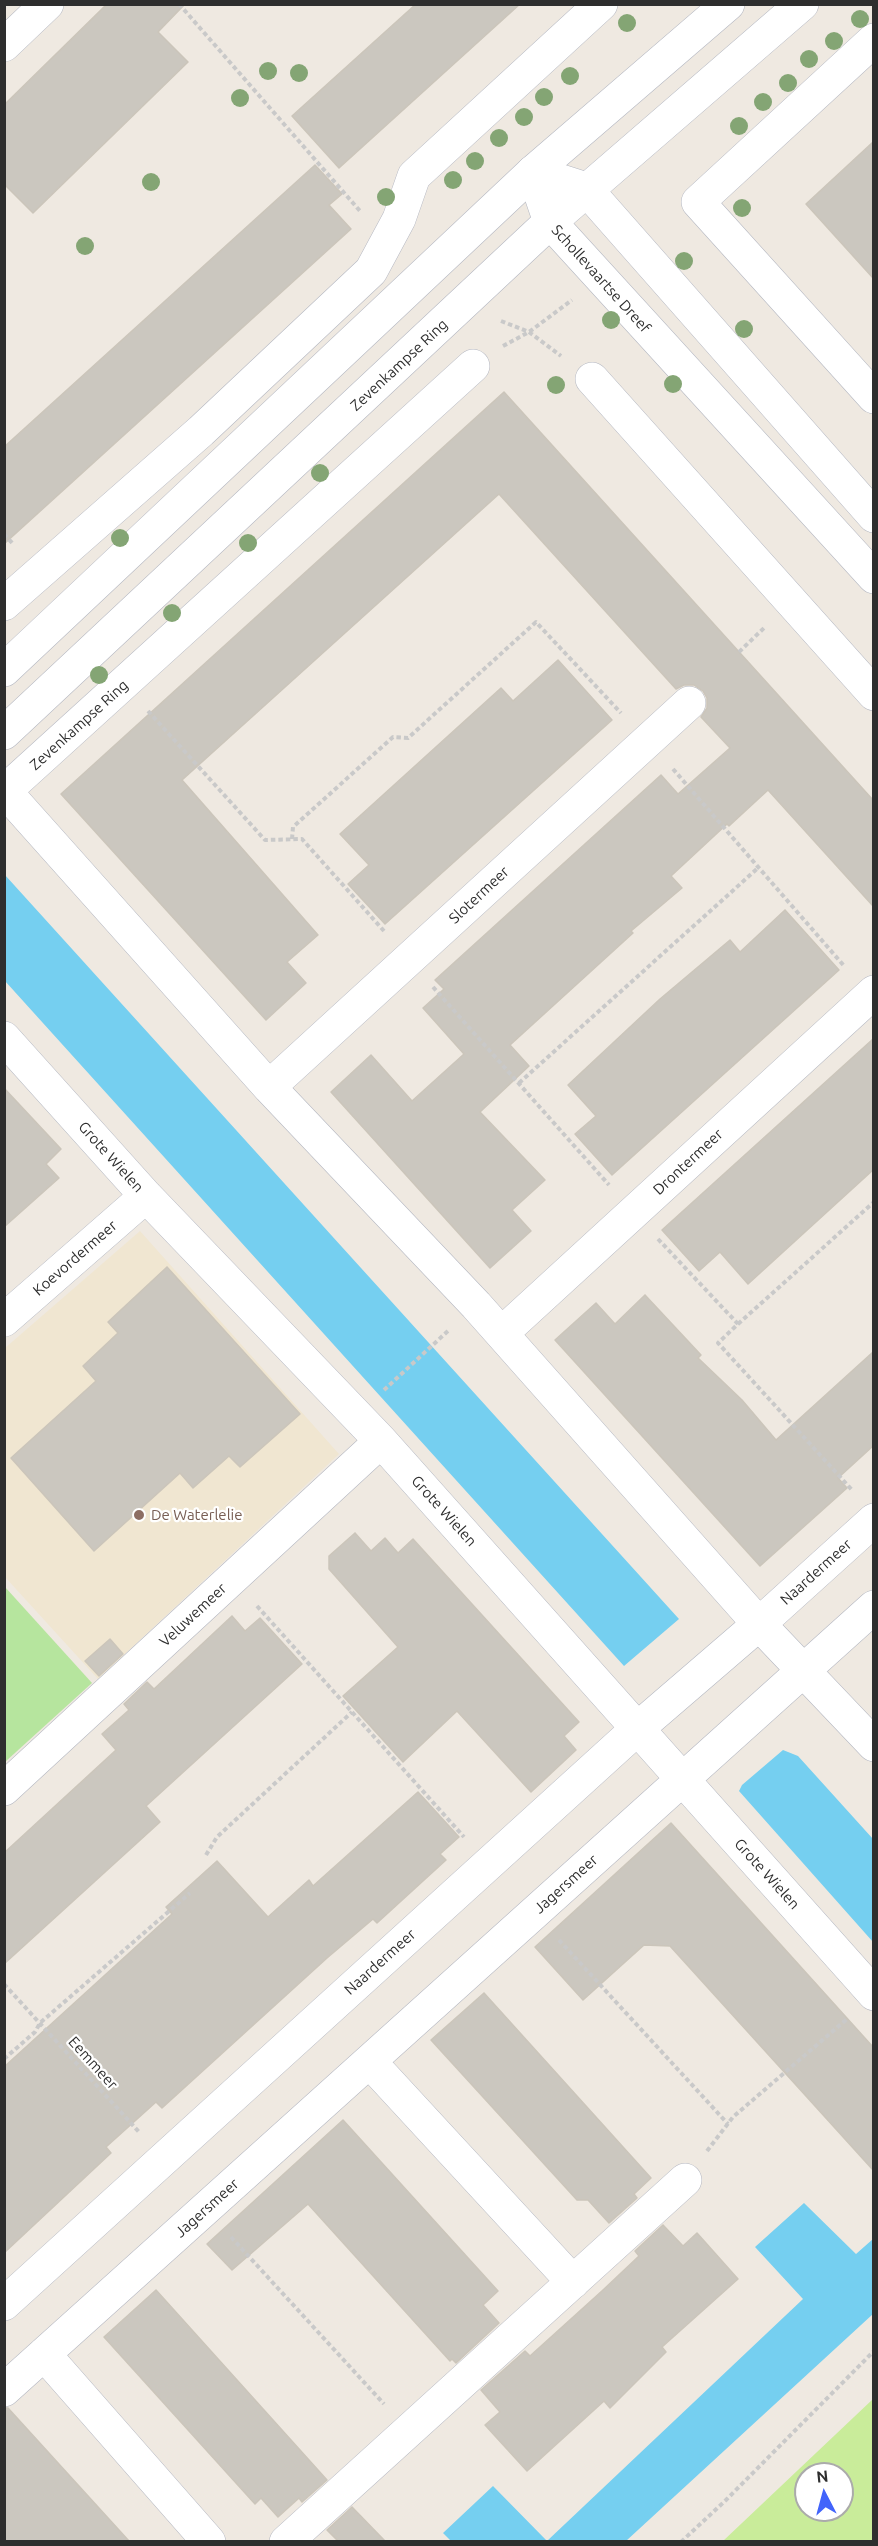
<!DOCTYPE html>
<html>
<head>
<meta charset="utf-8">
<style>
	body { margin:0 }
	#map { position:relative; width:878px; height:2546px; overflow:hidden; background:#efe9e1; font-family:Ubuntu,sans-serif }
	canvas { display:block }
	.frame { position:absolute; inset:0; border:6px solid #2e2e2e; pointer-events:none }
	.north { position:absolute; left:794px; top:2462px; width:60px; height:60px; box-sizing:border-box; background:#fff; border:2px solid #ababab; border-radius:50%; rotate:354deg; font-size:16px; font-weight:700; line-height:24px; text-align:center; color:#2e2e2e }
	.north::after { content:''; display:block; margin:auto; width:21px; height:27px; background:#4264fb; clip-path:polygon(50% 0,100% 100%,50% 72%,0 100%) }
</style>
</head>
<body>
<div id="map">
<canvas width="878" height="2546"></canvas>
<div class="frame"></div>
<div class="north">N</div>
</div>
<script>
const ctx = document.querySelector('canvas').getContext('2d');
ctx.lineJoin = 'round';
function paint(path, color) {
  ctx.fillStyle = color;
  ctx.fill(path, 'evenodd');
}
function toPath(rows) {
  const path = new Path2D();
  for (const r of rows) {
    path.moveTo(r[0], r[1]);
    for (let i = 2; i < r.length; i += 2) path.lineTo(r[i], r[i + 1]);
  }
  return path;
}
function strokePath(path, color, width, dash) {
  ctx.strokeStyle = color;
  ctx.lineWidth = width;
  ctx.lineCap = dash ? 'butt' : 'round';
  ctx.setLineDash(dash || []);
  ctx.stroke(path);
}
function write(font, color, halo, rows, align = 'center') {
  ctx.font = font + ' Ubuntu,sans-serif';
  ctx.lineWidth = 4.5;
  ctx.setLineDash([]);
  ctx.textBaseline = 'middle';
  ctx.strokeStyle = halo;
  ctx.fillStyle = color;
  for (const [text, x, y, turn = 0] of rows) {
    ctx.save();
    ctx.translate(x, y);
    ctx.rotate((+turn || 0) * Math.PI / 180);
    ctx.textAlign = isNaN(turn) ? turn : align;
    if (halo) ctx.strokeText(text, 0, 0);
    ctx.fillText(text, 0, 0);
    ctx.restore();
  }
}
const education = toPath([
	[140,1231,339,1454,98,1679,5,1577,5,1348]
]);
const green = toPath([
	[5,1587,92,1683,5,1762,4,1762]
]);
const pitch = toPath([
	[873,2399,873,2541,723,2541],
	[806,2474,842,2474,842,2510,806,2510]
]);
const water = toPath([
	[5,875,679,1619,624,1666,5,981],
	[783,1750,798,1756,873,1839,873,1942,739,1791,742,1785],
	[804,2203,856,2254,873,2239,873,2314,626,2541,451,2541,443,2533,493,2486,547,2541,803,2299,755,2247]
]);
const building = toPath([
	[107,4,185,4,158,32,188,62,33,213,4,184,4,105,107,4],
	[416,4,520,4,339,168,292,116,416,4],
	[873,142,873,278,806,204,873,142],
	[315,165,342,194,329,205,351,229,4,544,4,447,315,165],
	[504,392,873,800,873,906,768,790,729,826,727,824,671,876,682,888,631,931,633,933,510,1045,529,1066,480,1112,545,1180,512,1210,531,1231,490,1268,331,1092,371,1055,412,1101,464,1054,423,1008,444,989,435,980,661,775,678,794,730,748,701,717,707,708,707,698,703,691,694,685,684,685,676,689,499,494,182,780,318,935,287,962,306,983,266,1020,61,794,504,392],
	[558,660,612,720,385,924,348,884,369,865,340,834,501,688,513,701,558,660],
	[785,910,839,970,612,1175,575,1134,596,1116,568,1085,660,999,730,940,740,952,785,910],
	[873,1039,873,1170,748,1284,720,1252,699,1271,662,1230,873,1039],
	[4,1088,61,1149,46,1164,59,1178,4,1227,4,1088],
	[167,1267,300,1414,240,1467,229,1456,193,1488,180,1473,94,1551,11,1458,96,1381,83,1366,118,1333,108,1322,167,1267],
	[645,1295,701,1355,698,1358,742,1400,776,1440,873,1352,873,1446,838,1478,847,1488,760,1566,555,1340,596,1303,615,1324,645,1295],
	[355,1533,371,1551,385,1538,398,1553,413,1539,579,1722,564,1736,576,1750,531,1792,457,1711,403,1762,343,1696,398,1647,329,1569,329,1556,355,1533],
	[232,1616,245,1631,260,1618,302,1664,146,1806,160,1822,4,1964,4,1853,116,1750,102,1734,129,1710,124,1704,147,1682,154,1689,232,1616],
	[110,1639,123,1654,99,1676,85,1661,110,1639],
	[418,1792,459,1837,440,1854,446,1860,377,1923,373,1919,327,1958,162,2108,156,2102,106,2147,111,2153,4,2253,4,2067,172,1914,166,1907,217,1861,268,1917,309,1880,313,1886,418,1792],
	[671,1823,873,2047,873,2170,670,1946,644,1945,583,2000,535,1947,671,1823],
	[484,1993,651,2178,634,2194,637,2198,609,2223,588,2200,577,2200,431,2040,484,1993],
	[343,2120,498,2291,483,2305,499,2323,456,2363,452,2359,450,2361,308,2204,232,2270,207,2244,343,2120],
	[663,2225,683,2246,697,2233,738,2279,662,2347,666,2352,610,2408,604,2401,527,2471,485,2425,500,2412,481,2390,525,2351,530,2356,603,2290,639,2256,635,2251,663,2225],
	[156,2290,327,2480,302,2502,299,2498,278,2517,261,2498,255,2504,104,2337,156,2290],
	[4,2408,8,2408,129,2541,4,2541,4,2408],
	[352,2507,385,2541,338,2541,327,2530,352,2507]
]);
const path = toPath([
	[179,4,360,211],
	[501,321,529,332,561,356],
	[503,346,529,332,572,300],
	[4,534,14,545],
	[739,652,765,627],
	[148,711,265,840,302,839,384,931],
	[673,769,845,967],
	[292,839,293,827,393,737,408,738,536,622,621,713],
	[433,987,609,1185],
	[519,1083,758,868],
	[658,1239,738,1324,718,1343,852,1490],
	[738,1324,874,1202],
	[384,1390,449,1330],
	[257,1606,464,1837],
	[206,1855,217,1837,352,1712],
	[559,1940,728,2124],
	[4,1984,139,2132],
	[4,2059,35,2032,40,2023,190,1893],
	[707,2151,733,2117,847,2019],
	[231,2237,384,2404],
	[681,2542,726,2500,874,2351]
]);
const minor = toPath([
	[874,40,698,202,874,397],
	[4,45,47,4],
	[592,379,874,694],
	[4,604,201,431,371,271,399,219,414,176,601,4],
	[4,790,269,1087,476,1305,759,1624,874,1745],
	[5,791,473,366],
	[4,1038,146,1196,381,1441,874,1994],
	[269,1087,689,703],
	[4,1320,146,1196],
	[502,1333,874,992],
	[4,1789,381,1441],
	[370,2062,573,2282],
	[4,2304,637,1729,759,1624,874,1520],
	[44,2354,209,2542],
	[4,2390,874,1607],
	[286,2542,685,2180]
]);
const tertiary = toPath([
	[533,172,550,222,874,577],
	[533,172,586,189,874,516]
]);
const secondary = toPath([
	[4,670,533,172,728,4],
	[4,733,550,222,802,4]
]);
const trees = [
	[860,19],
	[627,23],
	[834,41],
	[809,59],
	[268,71],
	[299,73],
	[570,76],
	[788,83],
	[544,97],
	[240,98],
	[763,102],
	[524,117],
	[739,126],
	[499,138],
	[475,161],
	[453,180],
	[151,182],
	[386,197],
	[742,208],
	[85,246],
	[684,261],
	[611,320],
	[744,329],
	[673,384],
	[556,385],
	[320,473],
	[120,538],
	[248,543],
	[172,613],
	[99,675]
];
const markers = [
	[139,1515,6,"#8d6e63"]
];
const streetNames = [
	["Schollevaartse Dreef",601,279,48],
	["Zevenkampse Ring",399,365,-43],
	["Zevenkampse Ring",79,725,-42],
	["Slotermeer",479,895,-43],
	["Grote Wielen",111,1157,48],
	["Drontermeer",688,1162,-43],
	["Koevordermeer",75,1258,-41],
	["Grote Wielen",444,1511,48],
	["Naardermeer",816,1572,-42],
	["Veluwemeer",193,1615,-43],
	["Grote Wielen",767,1874,48],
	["Jagersmeer",566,1884,-42],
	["Naardermeer",380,1962,-42],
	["Eemmeer",93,2063,48],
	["Jagersmeer",207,2208,-42]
];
const educationNames = [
	["De Waterlelie",151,1515]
];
paint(education, '#f0e6d1');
paint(green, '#b6e59e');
paint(pitch, '#c9ec9a');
paint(water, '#75cff0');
paint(building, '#cbc7bf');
strokePath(building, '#cbc5ba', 1.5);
strokePath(minor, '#b4b7c1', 34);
strokePath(tertiary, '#b4b7c1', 34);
strokePath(secondary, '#b4b7c1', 34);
strokePath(path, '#c9c9c9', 4, [4.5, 3]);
strokePath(minor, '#fff', 33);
strokePath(tertiary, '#fff', 33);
strokePath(secondary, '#fff', 33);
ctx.fillStyle = '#84a574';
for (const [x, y] of trees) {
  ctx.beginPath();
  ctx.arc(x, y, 9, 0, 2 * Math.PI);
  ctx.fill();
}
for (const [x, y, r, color] of markers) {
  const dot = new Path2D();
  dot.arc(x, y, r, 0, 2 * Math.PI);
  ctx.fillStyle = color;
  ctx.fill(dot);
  strokePath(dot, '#fff', 2);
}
write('15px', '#2e2e2e', '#fff', streetNames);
write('15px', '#785e54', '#fff', educationNames, 'left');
</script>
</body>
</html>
